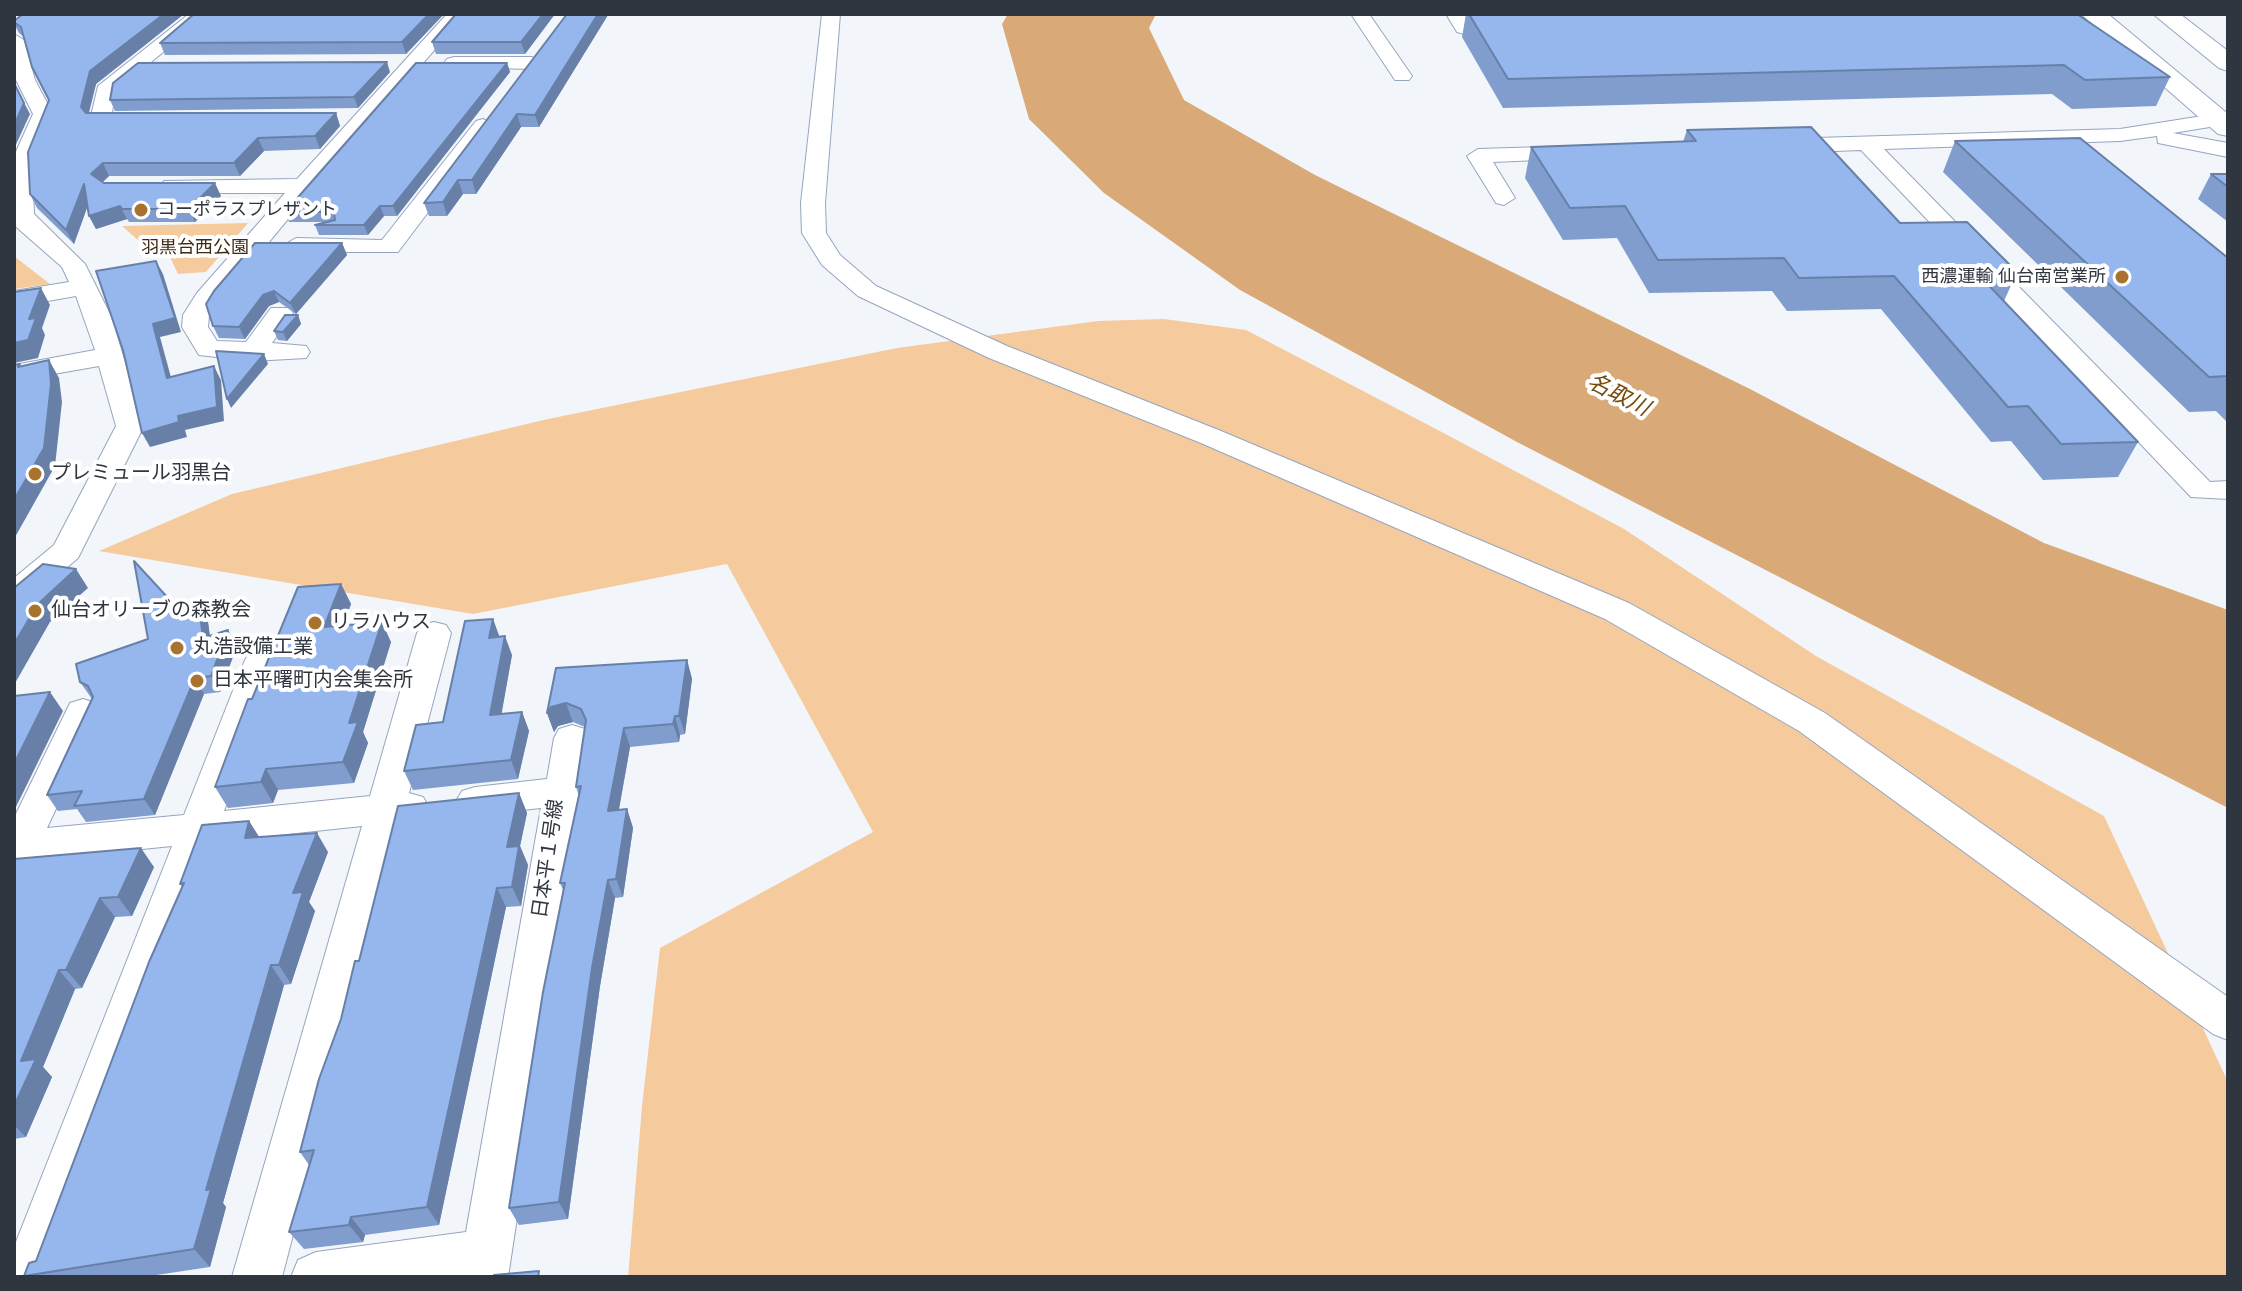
<!DOCTYPE html>
<html>
<head>
<meta charset="utf-8">
<style>
	body { margin:0 }
	#map { position:relative; width:2242px; height:1291px; overflow:hidden; background:#f2f6fb; font-family:Roboto,sans-serif }
	canvas { display:block }
	.frame { position:absolute; inset:0; border:16px solid #2f3640; pointer-events:none }
</style>
</head>
<body>
<div id="map">
<canvas width="2242" height="1291"></canvas>
<div class="frame"></div>
</div>
<script>
const ctx = document.querySelector('canvas').getContext('2d');
ctx.lineJoin = 'round';
function paint(path, color) {
  ctx.fillStyle = color;
  ctx.fill(path, 'evenodd');
}
function toPath(rows) {
  const path = new Path2D();
  for (const r of rows) {
    path.moveTo(r[0], r[1]);
    for (let i = 2; i < r.length; i += 2) path.lineTo(r[i], r[i + 1]);
  }
  return path;
}
function strokePath(path, color, width, dash) {
  ctx.strokeStyle = color;
  ctx.lineWidth = width;
  ctx.lineCap = dash ? 'butt' : 'round';
  ctx.setLineDash(dash || []);
  ctx.stroke(path);
}
function write(font, color, halo, rows, align = 'center') {
  ctx.font = font + ' Roboto,"Noto Sans JP",sans-serif';
  ctx.lineWidth = 8;
  ctx.setLineDash([]);
  ctx.textBaseline = 'middle';
  ctx.strokeStyle = halo;
  ctx.fillStyle = color;
  for (const [text, x, y, turn = 0] of rows) {
    ctx.save();
    ctx.translate(x, y);
    ctx.rotate((+turn || 0) * Math.PI / 180);
    ctx.textAlign = isNaN(turn) ? turn : align;
    if (halo) ctx.strokeText(text, 0, 0);
    ctx.fillText(text, 0, 0);
    ctx.restore();
  }
}
const green = toPath([
	[248,223,206,272,178,274,167,251,149,250,122,226],
	[14,256,50,284,14,289],
	[1164,319,1246,330,1436,429,1624,529,1816,656,2104,816,2228,1082,2228,1277,628,1277,642,1106,660,948,873,832,727,564,473,614,99,551,232,494,548,419,897,348,1098,321]
]);
const water = toPath([
	[1008,14,1156,14,1149,28,1184,100,1315,175,1750,389,2044,543,2228,610,2228,808,1517,442,1240,290,1104,193,1029,119,1002,24]
]);
const minor = toPath([
	[14,14,60,14,51,20,14,20,14,14],
	[189,14,209,14,115,92,112,113,146,115,150,119,146,123,94,124,90,120,98,86,189,14],
	[447,14,466,14,311,191,209,315,208,327,217,341,246,342,271,308,289,308,293,313,272,343,306,346,310,352,306,358,252,361,199,355,182,327,183,315,197,293,285,193,172,193,164,191,161,186,164,181,297,179,447,14],
	[822,14,840,14,825,203,826,233,840,255,876,286,1007,346,1221,431,1629,603,1825,713,2228,997,2228,1040,2213,1034,1799,731,1605,619,1201,443,989,358,858,296,822,265,802,233,801,203,822,14],
	[1351,14,1369,14,1412,76,1409,80,1395,80,1351,14],
	[1446,14,1464,14,1470,22,1507,21,1516,27,1507,33,1464,34,1457,32,1446,14],
	[14,34,24,40,35,80,53,114,32,165,34,214,85,264,111,316,144,426,78,558,26,603,14,606,14,578,54,545,116,426,99,366,14,381,14,365,95,350,76,296,14,307,14,291,69,282,62,267,14,225,14,156,33,114,14,76,14,34],
	[454,57,532,57,542,63,532,69,447,67,444,63,447,59,454,57],
	[2228,112,2228,124,2173,133,2228,143,2228,157,2158,143,2157,136,2120,141,1884,149,2210,482,2228,481,2228,499,2191,497,1861,150,1782,153,1771,146,1782,139,2120,129,2228,112],
	[483,119,494,125,398,252,296,252,284,245,296,238,382,240,476,121,483,119],
	[1577,146,1588,153,1585,158,1493,162,1515,198,1504,205,1496,203,1467,156,1478,149,1577,146],
	[434,622,446,625,451,633,409,793,423,797,429,807,423,817,401,822,282,1277,232,1277,362,826,212,842,52,1277,14,1277,14,1247,172,846,32,860,28,869,14,873,14,818,70,703,83,699,96,703,101,712,47,828,184,815,245,660,250,652,262,648,274,652,279,660,224,811,370,796,417,633,422,625,434,622],
	[572,725,585,729,590,738,508,1277,291,1277,298,1260,316,1252,466,1232,541,808,475,815,462,811,456,801,462,791,475,787,547,779,554,738,559,729,572,725]
]);
const highway = toPath([
	[2081,14,2108,14,2228,114,2228,136,2218,134,2081,14],
	[2153,14,2180,14,2228,51,2228,71,2219,68,2153,14]
]);
const wall = toPath([
	[23,14,184,14,96,84,89,113,336,113,340,126,320,149,264,151,240,176,109,176,103,182,221,196,195,222,129,222,127,219,96,229,89,216,87,207,74,244,37,208,30,194,49,100,24,37,19,33,14,24,14,21],
	[194,14,444,14,406,54,165,55,160,43],
	[555,14,525,54,436,54,432,42],
	[567,14,613,14,608,15,539,127,521,127,476,194,463,194,447,216,429,216,424,203],
	[1466,14,2077,14,2170,77,2156,106,2072,109,2052,94,1503,108,1462,37],
	[507,63,510,72,397,216,384,216,368,235,319,235,315,225,327,222,289,222,285,212],
	[390,72,358,108,115,111,110,100],
	[1687,130,1900,223,2017,272,2004,301,2138,442,2118,477,2043,480,2011,441,1991,442,1881,309,1787,311,1772,291,1649,293,1617,238,1563,240,1525,178,1531,147,1683,142],
	[1955,141,2228,258,2228,423,2216,411,2189,412,1943,172],
	[2211,174,2228,174,2228,222,2198,199],
	[342,243,347,255,296,314,279,302,269,306,245,339,219,338,213,326],
	[298,315,301,324,287,341,278,340,274,331],
	[341,584,351,604,343,625,391,642,363,732,368,743,354,783,278,790,273,803,228,808,215,787,252,699],
	[199,606,208,622,210,636,228,630,237,646,220,692,204,694,155,815,86,822,77,809,58,811,47,795,92,699,80,682,148,639,181,612],
	[493,619,499,637,512,655,501,714,522,712,529,731,518,779,413,790,404,771,443,722],
	[687,660,692,679,685,734,680,735,679,742,630,747,619,810,627,809,633,828,623,897,615,898,600,986,568,1219,519,1225,509,1208,563,890,560,883,579,796,576,787,585,727,573,722,558,726,554,732,547,713,556,668],
	[519,793,527,813,520,846,528,865,521,906,506,907,439,1225,365,1235,363,1242,304,1249,289,1232,309,1165,300,1152,359,961],
	[249,821,259,837,328,852,309,902,315,911,291,984,284,985,223,1203,226,1207,210,1267,143,1277,25,1277,24,1276,36,1261,182,887,180,884],
	[14,859,154,867,132,916,115,917,82,988,75,989,43,1067,52,1077,26,1137,14,1139]
]);
const shadedWall = toPath([
	[164,14,184,14,96,84,87,119,81,107,90,71],
	[429,14,444,14,406,54,402,42],
	[543,14,555,14,525,54,521,42],
	[598,14,608,15,539,127,535,115],
	[387,62,390,72,358,108,354,97],
	[507,63,510,72,397,216,393,206],
	[14,83,30,114,14,149],
	[336,113,340,126,320,149,315,136],
	[517,114,521,127,476,194,472,180],
	[258,138,264,151,240,176,234,163],
	[103,163,109,176,97,187,91,174],
	[458,180,463,194,447,216,443,202],
	[215,183,221,196,195,222,189,209],
	[84,184,91,197,74,244,66,230],
	[120,206,127,219,96,229,89,216],
	[380,206,384,216,368,235,364,225],
	[342,243,347,255,296,314,290,303],
	[156,261,163,274,181,332,160,337,175,392,167,378,153,324],
	[41,288,50,305,42,328,45,335,38,358,14,363,14,343,29,319],
	[274,291,279,302,269,306,245,339,239,327,263,295],
	[298,315,301,324,287,341,283,332],
	[264,354,268,364,231,408,227,399],
	[49,360,59,378,62,402,55,466,14,539,14,500],
	[214,366,221,380,224,421,185,430,187,437,150,447,142,433,178,416],
	[76,569,88,588,50,622,14,685,14,644,38,604],
	[341,584,351,604,335,648,324,627],
	[199,606,208,622,212,654,203,638],
	[493,619,500,638,489,638],
	[382,622,391,642,363,732,368,743,354,783,343,762,349,723],
	[228,630,237,646,220,692,211,676],
	[505,636,512,655,498,734,490,715],
	[687,660,692,679,685,734,679,716],
	[195,678,204,694,155,815,144,799],
	[50,692,63,711,14,811,14,764],
	[566,703,573,722,558,726,554,732,547,713,551,707],
	[522,712,529,731,518,779,511,760],
	[675,716,680,735,679,742,673,724],
	[624,728,630,747,615,830,608,811],
	[266,769,278,790,273,803,261,782],
	[519,793,527,813,520,846,528,865,521,906,512,887,507,847],
	[627,809,633,828,623,897,616,879],
	[249,821,261,840,245,838],
	[317,833,328,852,309,902,315,911,291,984,279,965,293,893],
	[141,848,154,867,132,916,118,897],
	[608,880,615,898,600,986,568,1219,559,1202,592,968],
	[497,888,506,907,439,1225,427,1207],
	[100,898,115,917,82,988,66,970],
	[271,965,284,985,223,1203,226,1207,210,1267,194,1249,206,1190],
	[59,970,75,989,43,1067,52,1077,26,1137,14,1125,14,1106,21,1061],
	[351,1217,365,1235,363,1242,349,1225]
]);
const building = toPath([
	[23,14,164,14,90,71,81,107,86,113,336,113,315,136,258,138,234,163,103,163,91,174,104,183,215,183,189,209,122,209,120,206,89,216,84,184,66,230,30,194,28,152,49,100,32,67,21,27,14,22,14,21,23,14],
	[194,14,429,14,402,42,160,43,194,14],
	[456,14,543,14,521,42,432,42,456,14],
	[567,14,598,14,535,115,517,114,472,180,458,180,443,202,424,203,567,14],
	[1469,14,2077,14,2170,77,2085,80,2064,65,1508,79,1469,14],
	[387,62,354,97,110,100,113,83,138,63,387,62],
	[416,63,507,63,393,206,380,206,364,225,315,225,335,220,334,212,285,212,416,63],
	[14,83,24,103,14,126,14,83],
	[1811,127,1900,223,1967,222,2017,272,1977,273,2138,442,2061,444,2028,406,2008,407,1894,276,1799,278,1784,258,1658,260,1625,206,1570,208,1531,147,1696,141,1687,130,1811,127],
	[2080,138,2228,258,2228,376,2209,377,1955,141,2080,138],
	[2211,174,2228,174,2228,187,2211,174],
	[255,243,342,243,290,303,274,291,263,295,239,327,213,326,206,304,214,291,255,243],
	[156,261,175,318,153,324,167,378,214,366,217,407,178,416,179,422,142,433,123,350,96,271,156,261],
	[41,288,29,319,36,318,28,340,14,343,14,292,41,288],
	[285,315,298,315,283,332,274,331,285,315],
	[216,351,264,354,227,399,216,351],
	[49,360,51,384,44,448,14,500,14,365,20,364,18,367,49,360],
	[134,561,181,612,199,606,203,638,228,630,211,676,195,678,144,799,74,806,82,791,47,795,93,697,88,686,80,682,76,664,148,639,134,561],
	[43,564,76,569,38,604,14,644,14,588,43,564],
	[341,584,324,627,382,622,349,723,358,722,343,762,266,769,261,782,215,787,248,699,252,699,298,587,341,584],
	[493,619,489,638,505,636,490,715,522,712,511,760,404,771,416,725,443,722,465,621,493,619],
	[687,660,679,716,675,716,673,724,624,728,608,811,627,809,616,879,608,880,592,968,559,1202,509,1208,543,992,565,883,560,883,581,786,576,787,586,720,581,709,566,703,551,707,547,713,556,668,687,660],
	[50,692,14,764,14,696,50,692],
	[519,793,507,847,519,846,512,887,497,888,427,1207,351,1217,349,1225,289,1232,314,1150,300,1152,319,1079,341,1019,355,961,359,961,398,806,519,793],
	[249,821,245,838,317,833,293,893,303,892,279,965,271,965,206,1190,211,1189,194,1249,24,1276,29,1263,36,1261,149,962,184,883,180,884,202,825,249,821],
	[141,848,118,897,100,898,66,970,59,970,21,1061,36,1059,14,1106,14,859,141,848],
	[539,1271,538,1277,494,1277,494,1275,539,1271]
]);
const markers = [
	[141,210,8,"#a9722f"],
	[2122,277,8,"#a9722f"],
	[35,474,8,"#a9722f"],
	[35,611,8,"#a9722f"],
	[315,623,8,"#a9722f"],
	[177,648,8,"#a9722f"],
	[197,681,8,"#a9722f"]
];
const farPoinames = [
	["コーポラスプレザント",157,210],
	["西濃運輸 仙台南営業所",2106,277,"right"]
];
const farParknames = [
	["羽黒台西公園",195,248]
];
const poiNames = [
	["プレミュール羽黒台",51,474],
	["仙台オリーブの森教会",51,611],
	["リラハウス",331,623],
	["丸浩設備工業",193,648],
	["日本平曙町内会集会所",213,681]
];
const streetNames = [
	["日本平１号線",549,859,-82]
];
const waterNames = [
	["名取川",1618,396,27]
];
paint(green, '#f5cb9e');
paint(water, '#d9aa77');
strokePath(minor, '#95a5be', 2);
strokePath(highway, '#95a5be', 2);
paint(minor, '#fff');
paint(highway, '#fff');
paint(wall, '#809dcd');
paint(shadedWall, '#6880a7');
paint(building, '#95b7ee');
strokePath(building, '#6880a7', 2);
for (const [x, y, r, color] of markers) {
  const dot = new Path2D();
  dot.arc(x, y, r, 0, 2 * Math.PI);
  ctx.fillStyle = color;
  ctx.fill(dot);
  strokePath(dot, '#fff', 3);
}
write('18px', '#2f3640', '#fff', farPoinames, 'left');
write('18px', '#3e2a13', '#fff', farParknames);
write('20px', '#2f3640', '#fff', poiNames, 'left');
write('20px', '#2f3640', '#fff', streetNames);
write('italic 22px', '#774a0c', '#fff', waterNames);
</script>
</body>
</html>
